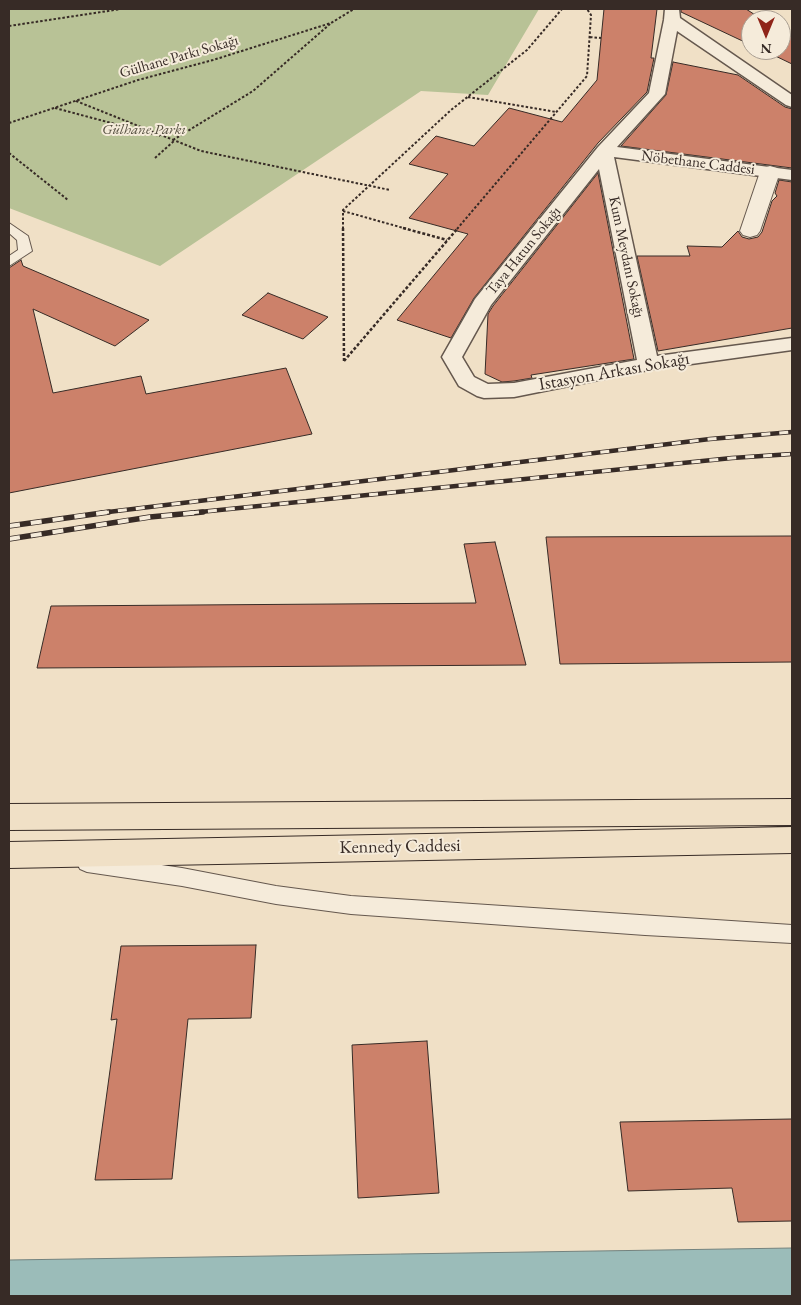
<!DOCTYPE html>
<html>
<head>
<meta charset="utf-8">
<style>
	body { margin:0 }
	#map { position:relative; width:801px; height:1305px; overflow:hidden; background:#f0e0c6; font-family:"EB Garamond",serif }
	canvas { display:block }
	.frame { position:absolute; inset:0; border:10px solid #372b26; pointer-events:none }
	.north { position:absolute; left:741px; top:10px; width:50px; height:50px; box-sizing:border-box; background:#f5ebda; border:1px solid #a99e92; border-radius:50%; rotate:180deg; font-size:14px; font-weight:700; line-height:20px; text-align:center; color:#372b26 }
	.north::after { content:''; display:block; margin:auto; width:18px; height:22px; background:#8f2418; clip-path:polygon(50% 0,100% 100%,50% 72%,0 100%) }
</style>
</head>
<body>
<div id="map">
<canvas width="801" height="1305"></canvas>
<div class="frame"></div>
<div class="north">N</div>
</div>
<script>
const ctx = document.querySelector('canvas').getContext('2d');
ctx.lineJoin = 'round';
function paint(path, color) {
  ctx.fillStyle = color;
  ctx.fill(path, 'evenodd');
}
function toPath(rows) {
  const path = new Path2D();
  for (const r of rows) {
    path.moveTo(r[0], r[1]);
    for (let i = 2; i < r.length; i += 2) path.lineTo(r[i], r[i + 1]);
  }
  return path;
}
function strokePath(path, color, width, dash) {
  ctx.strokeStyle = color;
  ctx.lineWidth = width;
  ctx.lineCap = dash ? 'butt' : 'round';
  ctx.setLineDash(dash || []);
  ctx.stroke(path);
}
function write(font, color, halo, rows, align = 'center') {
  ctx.font = font + ' "EB Garamond",serif';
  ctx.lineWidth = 4;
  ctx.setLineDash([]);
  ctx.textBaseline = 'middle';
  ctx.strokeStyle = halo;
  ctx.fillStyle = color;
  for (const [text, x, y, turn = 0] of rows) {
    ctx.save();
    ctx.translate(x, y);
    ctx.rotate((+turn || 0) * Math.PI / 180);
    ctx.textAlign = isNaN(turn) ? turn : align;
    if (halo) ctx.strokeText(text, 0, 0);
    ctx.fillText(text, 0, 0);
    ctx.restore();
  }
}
const green = toPath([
	[9,9,539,9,488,95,421,91,160,266,9,208]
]);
const water = toPath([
	[792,1248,792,1296,9,1296,9,1260,792,1248]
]);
const building = toPath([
	[604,9,657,9,651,58,654,58,647,92,598,143,474,298,451,338,397,320,468,234,409,218,448,174,409,164,436,136,474,146,509,108,562,122,597,80,604,9],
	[681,9,746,9,763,20,751,20,751,45,681,12,681,9],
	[781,30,792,37,792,64,763,50,781,50,781,30],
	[673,62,738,75,785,107,792,109,792,168,621,146,666,95,673,62],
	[598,173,634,359,531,375,532,378,514,381,502,382,485,374,488,314,493,306,598,173],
	[779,180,792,182,792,328,658,351,637,256,690,256,687,246,722,247,738,231,742,237,749,239,758,237,762,232,772,201,777,196,775,193,779,180],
	[21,260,23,266,149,320,115,346,33,309,53,393,141,376,146,394,286,368,312,434,9,493,9,268,21,260],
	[268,293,328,317,303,339,242,315,268,293],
	[792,536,792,662,560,664,546,537,792,536],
	[495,542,526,665,37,668,51,606,476,603,464,544,495,542],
	[256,945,251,1018,188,1019,172,1179,95,1180,117,1019,111,1020,121,946,256,945],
	[427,1041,439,1193,358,1198,352,1045,427,1041],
	[792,1119,792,1221,738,1222,732,1188,628,1191,620,1122,792,1119]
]);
const pathFar1 = toPath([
	[9,26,121,9],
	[590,37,601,38],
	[468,97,556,112],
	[76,101,201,151,390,190],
	[55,108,160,136],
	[9,123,138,80,213,60,331,23,354,9],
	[173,140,253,91,330,24],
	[9,153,68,200],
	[155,158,174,141],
	[343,211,407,229],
	[343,229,343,210,451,110,527,50,562,9],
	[457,229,587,76,591,15,587,9]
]);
const path = toPath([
	[343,228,344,361],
	[403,228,447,240],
	[344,361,458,228]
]);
const service = toPath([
	[9,223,28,236,32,251,9,266,9,256,18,250,17,240,9,233,9,223],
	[87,854,182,868,276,886,351,896,792,925,792,943,645,935,351,914,276,904,182,886,87,872,80,869,77,863,80,857,87,854]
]);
const pedestrian = toPath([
	[665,9,679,9,680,18,792,95,792,107,786,105,677,31,665,94,617,147,792,170,792,180,614,157,657,356,792,338,792,350,648,370,514,397,484,398,477,396,459,386,442,357,475,299,598,147,649,93,664,20,665,9],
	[599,169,637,360,514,383,488,384,474,377,462,357,491,305,599,169]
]);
const minor = toPath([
	[770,166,777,168,780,172,760,231,757,235,750,237,743,235,740,231,760,172,763,168,770,166]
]);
const primary = toPath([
	[792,799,792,825,9,830,9,804,792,799],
	[792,827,792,853,9,868,9,842,792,827]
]);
const railFar1 = toPath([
	[100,513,710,439,792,432],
	[190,513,732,458,792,454]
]);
const rail = toPath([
	[9,526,109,512],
	[9,539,150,517,203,512]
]);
const farStreetnames = [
	["Gülhane Parkı Sokağı",179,57,-16],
	["Nöbethane Caddesi",698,163,7],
	["Taya Hatun Sokağı",524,251,-51],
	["Kum Meydanı Sokağı",626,257,78]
];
const farParknames = [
	["Gülhane Parkı",144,130]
];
const streetNames = [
	["Istasyon Arkası Sokağı",614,372,-10],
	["Kennedy Caddesi",400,847,-1]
];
paint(green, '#b8c296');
paint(water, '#9bbcb9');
strokePath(water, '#73827e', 1);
paint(building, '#cc816a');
strokePath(building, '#372b26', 1);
strokePath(service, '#65584e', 2);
strokePath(pedestrian, '#65584e', 3);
strokePath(minor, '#65584e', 2);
strokePath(primary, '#372b26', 2);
strokePath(pathFar1, '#372b26', 2, [2.5, 2]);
strokePath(path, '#372b26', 2.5, [3, 2]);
paint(service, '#f5ebda');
paint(pedestrian, '#f5ebda');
paint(minor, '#f5ebda');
paint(primary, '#f0e0c6');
strokePath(railFar1, '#372b26', 4.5);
strokePath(rail, '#372b26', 5.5);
strokePath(railFar1, '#f5ebda', 3, [9]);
strokePath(rail, '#f5ebda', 4, [11]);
write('15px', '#372b26', '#f5ebda', farStreetnames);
write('italic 15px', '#575142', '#f5ebda', farParknames);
write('18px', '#372b26', '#f5ebda', streetNames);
</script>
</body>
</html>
